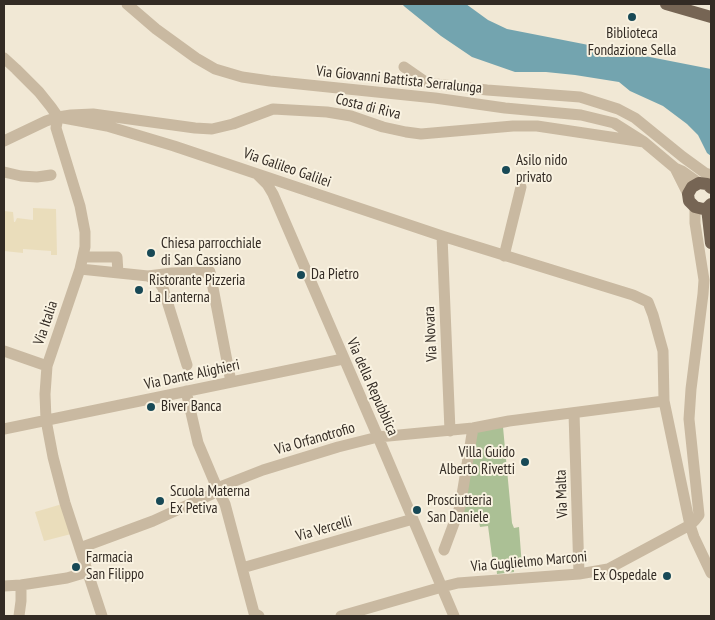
<!DOCTYPE html>
<html>
<head>
<meta charset="utf-8">
<style>
	body { margin:0 }
	#map { position:relative; width:715px; height:620px; overflow:hidden; background:#f1e8d5; font-family:"PT Sans Narrow",sans-serif }
	canvas { display:block }
	.frame { position:absolute; inset:0; border:5px solid #332b24; pointer-events:none }
</style>
</head>
<body>
<div id="map">
<canvas width="715" height="620"></canvas>
<div class="frame"></div>
</div>
<script>
const ctx = document.querySelector('canvas').getContext('2d');
ctx.lineJoin = 'round';
function paint(path, color) {
  ctx.fillStyle = color;
  ctx.fill(path, 'evenodd');
}
function toPath(rows) {
  const path = new Path2D();
  for (const r of rows) {
    path.moveTo(r[0], r[1]);
    for (let i = 2; i < r.length; i += 2) path.lineTo(r[i], r[i + 1]);
  }
  return path;
}
function strokePath(path, color, width, dash) {
  ctx.strokeStyle = color;
  ctx.lineWidth = width;
  ctx.lineCap = dash ? 'butt' : 'round';
  ctx.setLineDash(dash || []);
  ctx.stroke(path);
}
function write(font, color, halo, rows, align = 'center') {
  ctx.font = font + ' "PT Sans Narrow",sans-serif';
  ctx.lineWidth = 4;
  ctx.setLineDash([]);
  ctx.textBaseline = 'middle';
  ctx.strokeStyle = halo;
  ctx.fillStyle = color;
  for (const [text, x, y, turn = 0] of rows) {
    ctx.save();
    ctx.translate(x, y);
    ctx.rotate((+turn || 0) * Math.PI / 180);
    ctx.textAlign = isNaN(turn) ? turn : align;
    if (halo) ctx.strokeText(text, 0, 0);
    ctx.fillText(text, 0, 0);
    ctx.restore();
  }
}
const green = toPath([
	[503,427,512,523,514,528,519,527,522,567,514,568,514,572,497,574,496,564,493,564,488,526,480,527,478,517,459,520,477,432]
]);
const plaza = toPath([
	[33,208,56,209,57,255,51,255,51,251,23,249,23,253,4,251,4,211,13,212,14,222,15,222,17,218,33,220],
	[69,502,75,533,44,541,35,512]
]);
const water = toPath([
	[402,4,466,4,488,20,507,29,711,69,711,156,707,153,698,135,687,124,663,106,630,91,619,82,575,75,546,72,515,72,472,57,441,36,405,7]
]);
const minor = toPath([
	[127,4,156,29,196,58,215,69,242,77,270,81,435,98,505,108,581,115,614,123,644,142,675,168,682,171,699,183],
	[4,58,16,69,39,92,51,107,58,117,56,128,80,206,85,232,85,247,80,269,47,366,45,394,46,420,53,457,65,503,102,616],
	[404,67,427,83,487,90,580,97,618,109,635,118,683,157,705,173,711,175],
	[58,117,107,126,174,146,442,236,633,295,648,302,653,315,663,351,664,401,690,525,694,537,711,573],
	[4,141,46,121,58,117,71,115,93,114,195,128,212,129,233,124,273,109,327,112,351,116,383,127,406,132,421,134,513,126,537,126,644,142],
	[675,168,688,194],
	[4,172,21,176,37,177,51,175],
	[258,175,267,184,273,194,378,437,454,616],
	[442,236,450,431],
	[504,256,521,187],
	[83,257,117,257,118,273],
	[80,269,148,276,172,273,210,272,231,382],
	[148,276,158,281,163,288,187,365],
	[4,351,47,366],
	[186,391,198,443,217,488,225,504,254,613,259,616],
	[574,413,579,574],
	[4,429,343,359],
	[80,548,153,521,212,494,217,488,263,470,338,447,378,437,473,428,509,421,664,401],
	[444,550,460,507,473,428],
	[242,568,413,519],
	[4,586,21,585,67,578,87,572],
	[19,616,21,601,21,585],
	[341,616,442,587,458,583,579,574,608,569,690,525,695,520,699,515,689,419,691,389,703,294,704,280,695,223,695,207]
]);
const major = toPath([
	[666,4,711,17],
	[711,188,707,184,699,183,692,187,688,194,689,201,695,207,703,209,707,208,711,204],
	[707,208,711,243]
]);
const markers = [
	[632,17,5,"#184956"],
	[506,170,5,"#184956"],
	[151,253,5,"#184956"],
	[301,275,5,"#184956"],
	[139,290,5,"#184956"],
	[151,407,5,"#184956"],
	[525,462,5,"#184956"],
	[160,501,5,"#184956"],
	[417,510,5,"#184956"],
	[76,567,5,"#184956"],
	[667,576,5,"#184956"]
];
const poiNames = [
	["Biblioteca",632,34,"center"],
	["Fondazione Sella",632,51,"center"],
	["Asilo nido",516,161],
	["privato",516,178],
	["Chiesa parrocchiale",161,244],
	["di San Cassiano",161,261],
	["Da Pietro",311,275],
	["Ristorante Pizzeria",149,281],
	["La Lanterna",149,298],
	["Biver Banca",161,407],
	["Villa Guido",515,453,"right"],
	["Alberto Rivetti",515,470,"right"],
	["Scuola Materna",170,492],
	["Ex Petiva",170,509],
	["Prosciutteria",427,501],
	["San Daniele",427,518],
	["Farmacia",86,558],
	["San Filippo",86,575],
	["Ex Ospedale",657,576,"right"]
];
const streetNames = [
	["Via Giovanni Battista Serralunga",399,80,6],
	["Costa di Riva",368,107,14],
	["Via Galileo Galilei",287,168,19],
	["Via Italia",46,323,-71],
	["Via Novara",431,334,-93],
	["Via Dante Alighieri",192,375,-12],
	["Via della Repubblica",372,387,66],
	["Via Orfanotrofio",315,439,-16],
	["Via Malta",562,494,-92],
	["Via Vercelli",324,529,-16],
	["Via Guglielmo Marconi",529,562,-5]
];
paint(green, '#abc095');
paint(plaza, '#eaddbb');
paint(water, '#73a4af');
strokePath(minor, '#c9b9a1', 11);
strokePath(major, '#766554', 12);
for (const [x, y, r, color] of markers) {
  const dot = new Path2D();
  dot.arc(x, y, r, 0, 2 * Math.PI);
  ctx.fillStyle = color;
  ctx.fill(dot);
  strokePath(dot, '#f9f2e1', 2);
}
write('15px', '#332b24', '#f9f2e1', poiNames, 'left');
write('15px', '#332b24', '#f9f2e1', streetNames);
</script>
</body>
</html>
